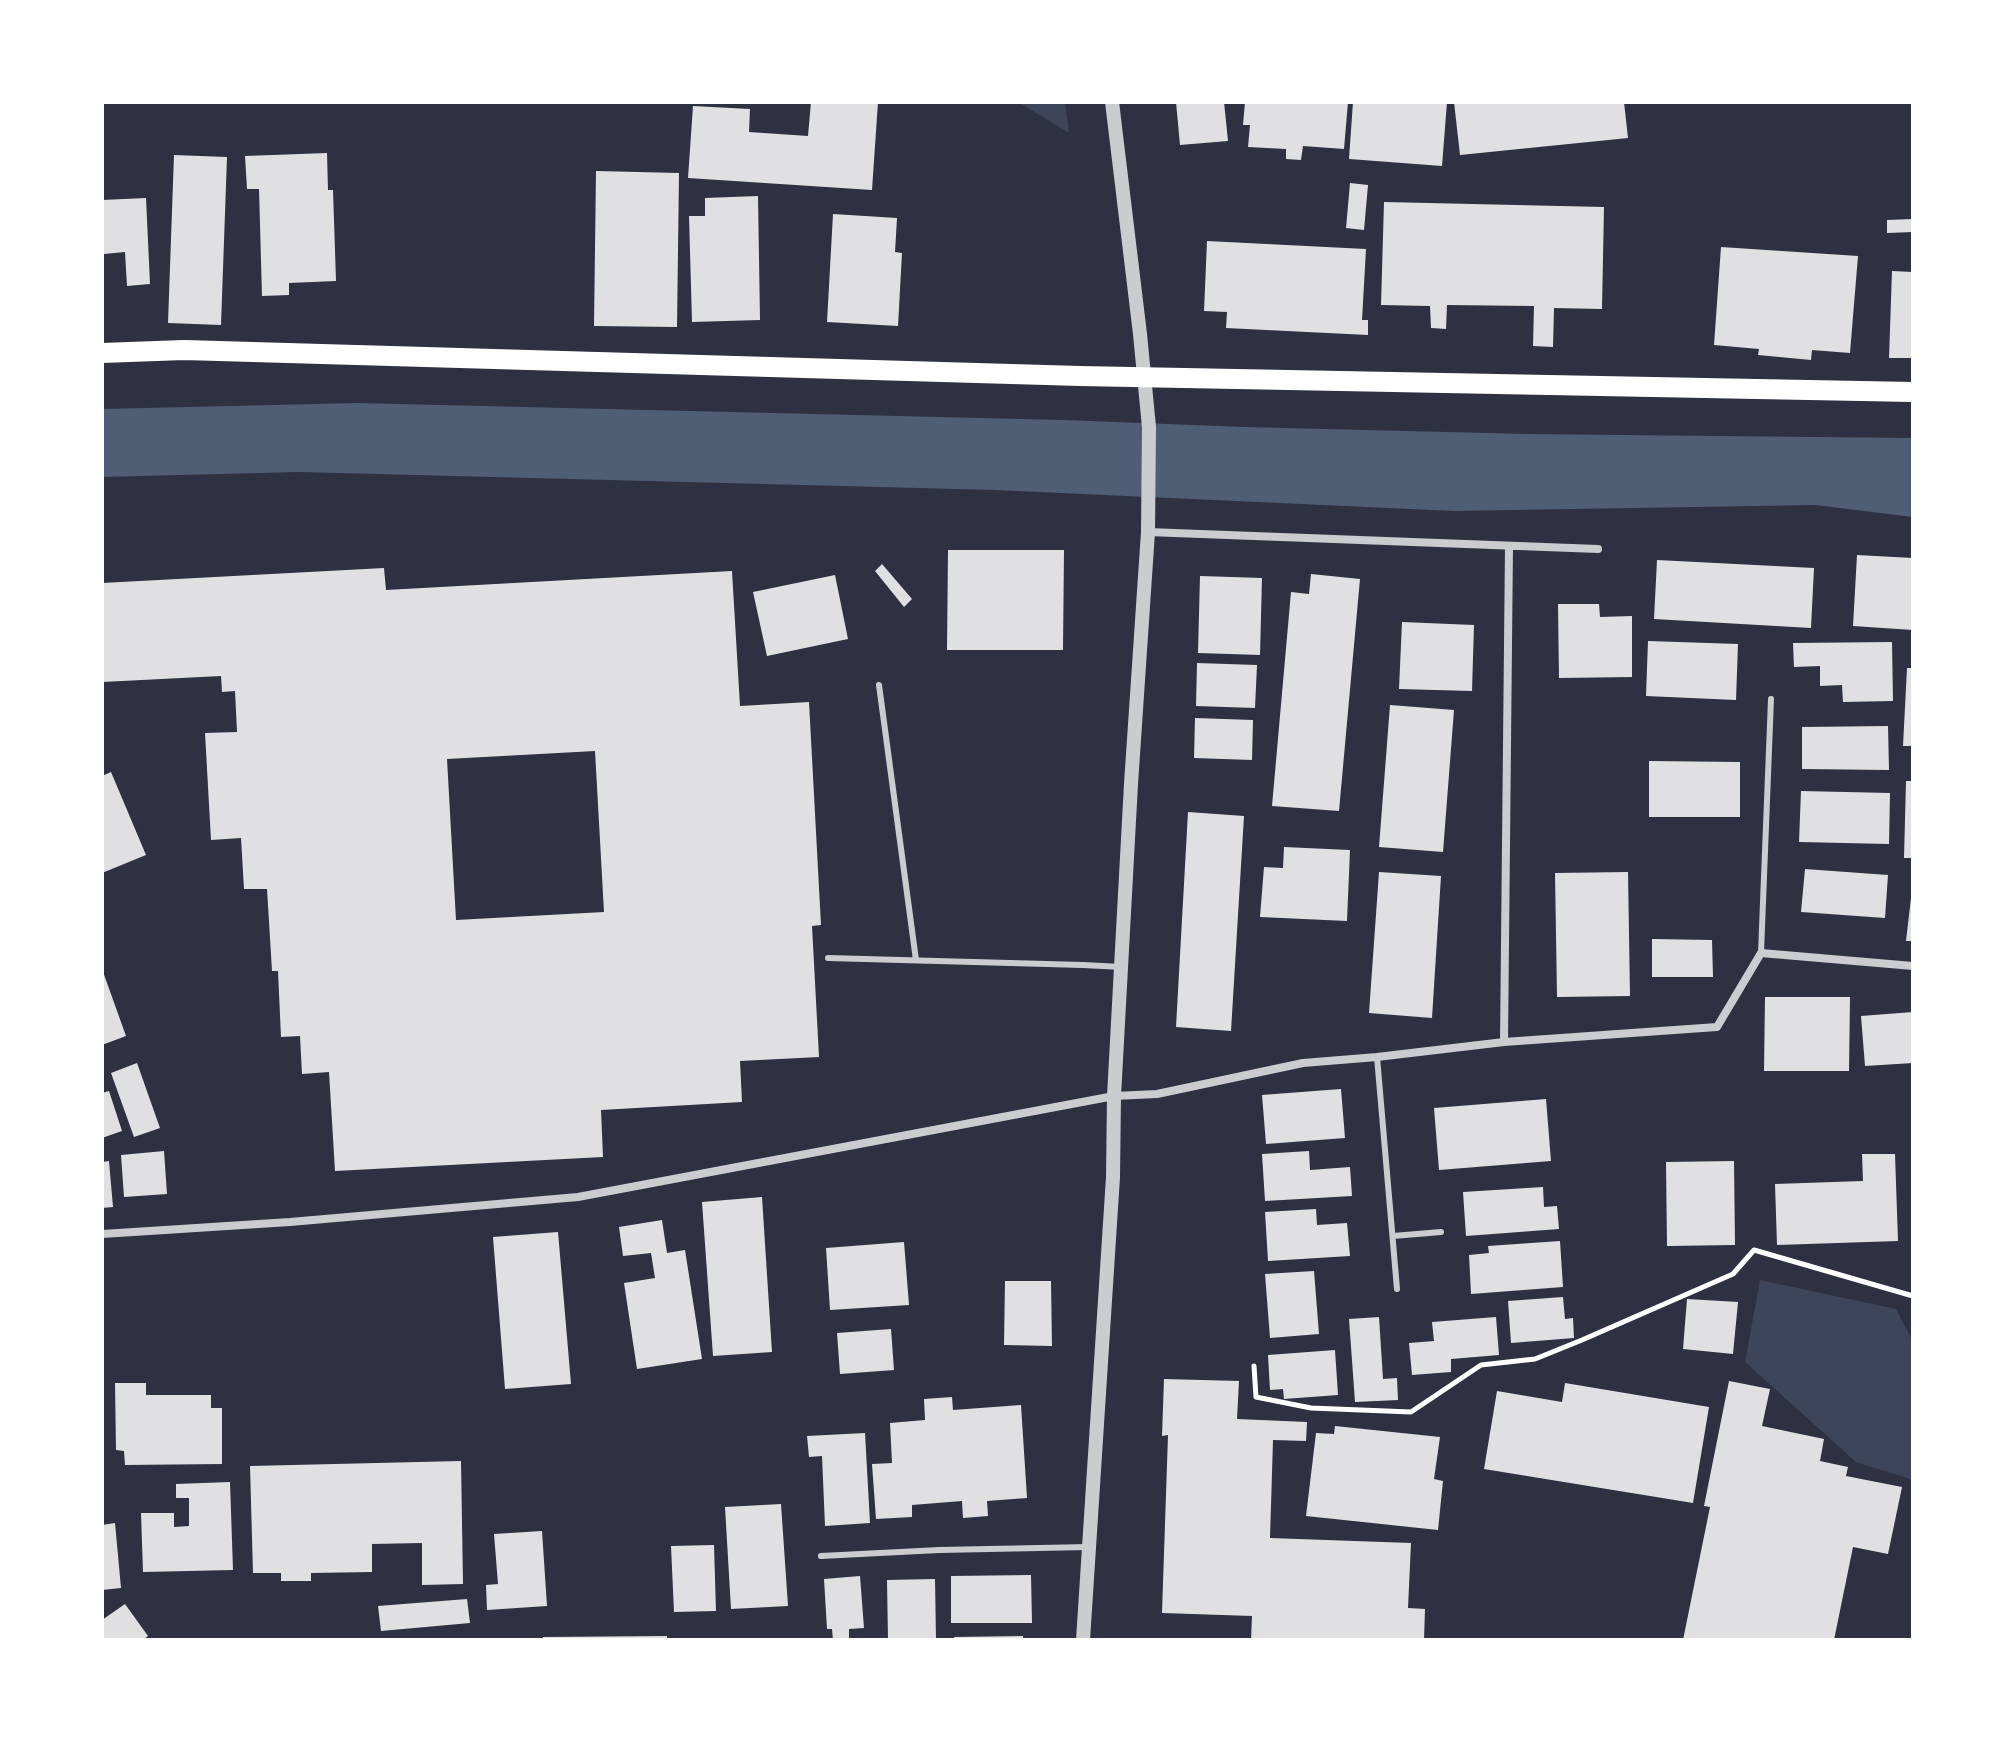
<!DOCTYPE html>
<html>
<head>
<meta charset="utf-8">
<style>
	body { margin:0 }
	#map { position:relative; width:2015px; height:1742px; overflow:hidden; background:#2d3142; font-family:"Work Sans",sans-serif }
	canvas { display:block }
	.frame { position:absolute; inset:0; border:104px solid #fff; pointer-events:none }
</style>
</head>
<body>
<div id="map">
<canvas width="2015" height="1742"></canvas>
<div class="frame"></div>
</div>
<script>
const ctx = document.querySelector('canvas').getContext('2d');
ctx.lineJoin = 'round';
function paint(path, color) {
  ctx.fillStyle = color;
  ctx.fill(path, 'evenodd');
}
function toPath(rows) {
  const path = new Path2D();
  for (const r of rows) {
    path.moveTo(r[0], r[1]);
    for (let i = 2; i < r.length; i += 2) path.lineTo(r[i], r[i + 1]);
  }
  return path;
}
function strokePath(path, color, width, dash) {
  ctx.strokeStyle = color;
  ctx.lineWidth = width;
  ctx.lineCap = dash ? 'butt' : 'round';
  ctx.setLineDash(dash || []);
  ctx.stroke(path);
}
const green = toPath([
	[1018,102,1065,102,1069,133],
	[1760,1280,1896,1309,1913,1342,1913,1480,1856,1462,1745,1362]
]);
const water = toPath([
	[358,403,1064,420,1245,427,1528,434,1913,438,1913,517,1815,505,1454,511,995,490,299,472,102,477,102,409]
]);
const building = toPath([
	[811,102,878,102,872,190,688,178,693,106,750,109,749,132,808,136],
	[1176,102,1224,102,1228,141,1180,145],
	[1245,102,1348,102,1344,149,1303,146,1301,160,1286,159,1286,149,1248,147,1250,125,1243,125],
	[1353,102,1447,102,1442,166,1349,159],
	[1454,102,1624,102,1628,138,1460,155],
	[327,153,328,190,333,190,336,281,289,283,289,295,262,296,259,189,247,189,245,156],
	[174,155,227,157,221,325,168,323],
	[596,171,679,173,677,327,594,326],
	[1350,183,1368,185,1364,230,1346,228],
	[758,196,760,320,692,322,689,216,705,216,705,198],
	[146,198,150,284,127,286,125,252,104,254,102,200],
	[1384,202,1604,207,1602,309,1554,308,1553,347,1533,346,1534,306,1447,305,1446,329,1431,328,1430,306,1381,305],
	[833,214,897,218,895,252,902,253,898,326,827,322],
	[1913,219,1913,232,1887,233,1887,220],
	[1207,241,1366,249,1362,320,1368,320,1368,335,1226,328,1227,312,1204,311],
	[1721,247,1858,256,1850,353,1812,350,1811,360,1758,355,1759,349,1714,345],
	[1892,271,1913,272,1913,358,1889,358],
	[948,550,1064,550,1063,650,947,650],
	[1857,555,1913,558,1913,630,1853,626],
	[1657,560,1814,568,1811,628,1654,619],
	[882,564,912,599,904,607,875,571],
	[384,568,386,590,732,571,740,706,809,702,821,925,812,926,819,1057,740,1061,742,1102,601,1110,603,1157,335,1171,329,1072,302,1074,300,1036,281,1037,278,971,272,971,267,889,244,889,241,838,211,840,205,733,237,732,235,691,222,692,221,676,102,682,102,583],
	[595,751,604,912,456,920,447,759],
	[1311,574,1360,579,1339,811,1272,806,1291,592,1309,594],
	[835,575,848,639,767,656,753,592],
	[1200,576,1262,578,1260,655,1198,653],
	[1558,604,1599,604,1600,617,1632,616,1632,677,1559,678],
	[1402,622,1474,625,1472,691,1399,689],
	[1648,641,1738,644,1736,700,1646,696],
	[1892,642,1893,701,1843,702,1842,685,1820,686,1820,666,1794,667,1793,643],
	[1197,663,1257,665,1255,708,1196,706],
	[1907,668,1913,668,1913,746,1903,746],
	[1390,705,1454,710,1443,852,1379,847],
	[1195,718,1253,720,1252,760,1194,758],
	[1888,726,1889,770,1802,769,1802,727],
	[1649,761,1740,762,1740,817,1649,817],
	[111,772,146,855,102,873,102,776],
	[1906,781,1913,781,1913,858,1904,858],
	[1801,791,1890,793,1889,844,1799,842],
	[1188,812,1244,816,1231,1031,1176,1027],
	[1284,847,1350,850,1347,921,1260,917,1264,867,1283,868],
	[1805,869,1888,875,1885,918,1801,912],
	[1379,872,1441,876,1432,1018,1369,1013],
	[1628,872,1630,996,1557,997,1555,873],
	[1911,898,1913,898,1913,941,1906,941],
	[1652,939,1712,940,1713,977,1652,977],
	[102,969,126,1036,102,1045],
	[1765,997,1850,997,1849,1071,1764,1071],
	[1913,1012,1913,1063,1865,1066,1861,1016],
	[137,1063,160,1128,134,1137,111,1073],
	[1341,1089,1345,1138,1266,1144,1262,1095],
	[109,1091,122,1131,102,1138,102,1093],
	[1546,1099,1551,1161,1439,1170,1434,1108],
	[164,1151,167,1194,124,1197,121,1155],
	[1309,1151,1310,1170,1350,1167,1352,1196,1265,1201,1262,1154],
	[1862,1154,1895,1154,1898,1241,1777,1245,1775,1184,1863,1181],
	[109,1161,113,1207,102,1208,102,1162],
	[1734,1161,1735,1245,1667,1246,1666,1162],
	[1543,1187,1544,1207,1557,1206,1559,1229,1466,1236,1463,1192],
	[762,1197,772,1352,713,1356,702,1202],
	[1316,1209,1317,1225,1347,1223,1350,1256,1268,1261,1265,1212],
	[662,1220,667,1253,685,1250,702,1359,637,1369,624,1283,655,1278,651,1253,623,1256,619,1227],
	[558,1232,571,1384,505,1389,493,1237],
	[1560,1241,1563,1287,1471,1294,1469,1255,1489,1253,1488,1246],
	[904,1242,909,1305,830,1310,826,1248],
	[1314,1271,1319,1334,1270,1338,1265,1274],
	[1005,1281,1051,1281,1052,1346,1004,1345],
	[1563,1297,1565,1319,1573,1318,1574,1338,1511,1343,1508,1301],
	[1687,1299,1738,1302,1733,1354,1683,1349],
	[1379,1317,1383,1379,1397,1378,1398,1400,1355,1402,1349,1319],
	[1496,1317,1499,1355,1451,1359,1451,1372,1412,1375,1409,1343,1434,1341,1432,1322],
	[891,1329,894,1370,840,1374,837,1333],
	[1335,1350,1338,1395,1284,1399,1283,1389,1270,1390,1268,1355],
	[1164,1379,1239,1381,1237,1419,1307,1422,1306,1441,1273,1440,1270,1538,1411,1543,1408,1608,1425,1609,1424,1640,1251,1640,1252,1616,1162,1613,1168,1435,1162,1436],
	[1729,1381,1770,1389,1762,1426,1824,1439,1820,1461,1848,1467,1846,1476,1902,1487,1888,1554,1853,1547,1834,1640,1683,1640,1710,1507,1704,1506],
	[115,1383,146,1383,146,1395,211,1395,211,1408,222,1408,222,1464,125,1465,124,1451,116,1450],
	[1565,1383,1709,1407,1693,1503,1484,1469,1497,1391,1562,1402],
	[952,1397,953,1410,1021,1405,1027,1498,987,1501,988,1516,963,1518,962,1501,912,1505,912,1517,876,1519,872,1464,892,1463,890,1423,925,1420,924,1399],
	[1335,1426,1440,1437,1434,1479,1443,1481,1438,1530,1306,1516,1316,1433,1334,1434],
	[865,1433,870,1523,825,1526,822,1456,809,1457,807,1436],
	[461,1461,463,1584,422,1585,422,1543,372,1544,372,1572,311,1573,311,1581,281,1581,281,1573,253,1573,250,1466],
	[230,1482,233,1570,143,1572,141,1513,174,1513,174,1527,189,1526,189,1498,176,1498,176,1484],
	[781,1504,788,1606,731,1609,725,1507],
	[115,1523,121,1588,102,1590,102,1525],
	[542,1531,547,1606,487,1610,486,1585,498,1584,494,1534],
	[714,1545,716,1611,674,1612,671,1546],
	[1031,1575,1032,1623,951,1623,951,1576],
	[860,1576,864,1628,849,1629,849,1640,833,1640,832,1629,827,1629,824,1579],
	[935,1579,936,1640,888,1640,887,1580],
	[467,1599,470,1623,381,1631,378,1606],
	[125,1604,148,1636,143,1640,102,1640,102,1620],
	[667,1636,667,1640,543,1640,543,1637],
	[1023,1636,1023,1640,954,1640,954,1637]
]);
const path = toPath([
	[1254,1366,1256,1397,1311,1408,1411,1412,1481,1365,1535,1359,1582,1340,1733,1274,1754,1250,1913,1296]
]);
const service = toPath([
	[879,685,916,960],
	[1761,953,1771,699],
	[828,958,1083,965,1122,967],
	[1377,1057,1397,1289],
	[1393,1236,1441,1232],
	[821,1556,939,1550,1089,1547]
]);
const minor = toPath([
	[1148,532,1598,549],
	[1504,1042,1509,546],
	[102,1234,290,1222,578,1197,1114,1096,1157,1094,1303,1063,1377,1057,1504,1042,1717,1027,1761,953,1913,966]
]);
const tertiary = toPath([
	[1083,1640,1113,1177,1114,1096,1131,784,1148,532,1149,427,1140,334,1112,102]
]);
const primary = toPath([
	[102,353,184,350,1080,376,1913,392]
]);
paint(green, '#3c4559');
paint(water, '#4f5d75');
paint(building, '#e0e0e3');
strokePath(path, '#fff', 5);
strokePath(service, '#caccd0', 6);
strokePath(minor, '#caccd0', 8);
strokePath(tertiary, '#caccd0', 14);
strokePath(primary, '#fff', 20);
</script>
</body>
</html>
